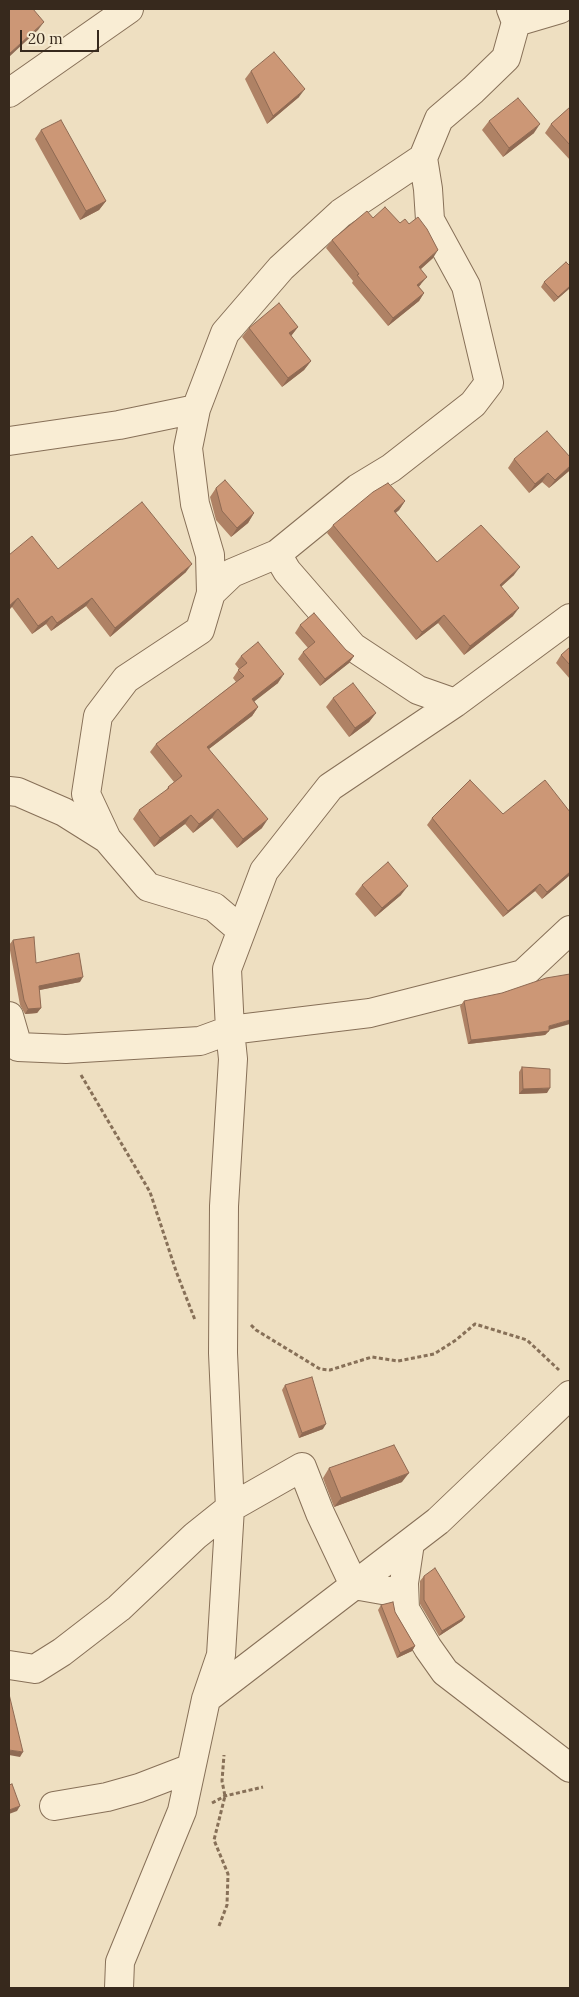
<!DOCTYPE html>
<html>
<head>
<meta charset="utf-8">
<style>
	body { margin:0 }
	#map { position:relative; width:579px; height:1997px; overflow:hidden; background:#eedfc1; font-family:Lora,serif }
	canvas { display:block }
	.frame { position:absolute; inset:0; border:10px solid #37291d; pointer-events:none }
	.scale { position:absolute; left:20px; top:30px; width:79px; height:22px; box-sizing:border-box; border:2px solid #37291d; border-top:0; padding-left:6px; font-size:15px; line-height:18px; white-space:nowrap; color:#37291d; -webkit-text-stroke:4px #f5ead0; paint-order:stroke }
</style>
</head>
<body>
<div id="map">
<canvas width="579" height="1997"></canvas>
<div class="frame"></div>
<div class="scale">20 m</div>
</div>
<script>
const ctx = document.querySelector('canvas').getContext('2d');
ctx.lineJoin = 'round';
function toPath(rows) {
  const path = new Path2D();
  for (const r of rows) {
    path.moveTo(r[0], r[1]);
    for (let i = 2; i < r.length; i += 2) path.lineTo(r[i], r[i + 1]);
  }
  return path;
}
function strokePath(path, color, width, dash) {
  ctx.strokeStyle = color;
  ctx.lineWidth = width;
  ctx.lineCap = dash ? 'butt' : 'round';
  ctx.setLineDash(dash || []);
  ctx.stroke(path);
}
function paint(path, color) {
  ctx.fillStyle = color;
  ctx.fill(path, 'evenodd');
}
const path = toPath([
	[81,1075,150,1192,176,1271,195,1320],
	[251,1325,256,1330,320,1369,330,1370,372,1357,398,1361,434,1354,456,1340,475,1324,527,1340,559,1370],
	[212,1803,225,1796,263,1787],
	[219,1926,227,1905,228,1874,214,1840,225,1796,222,1781,224,1755]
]);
const street = toPath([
	[511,9,516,22,560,9],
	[9,93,129,9],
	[9,441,119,425,196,409],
	[277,554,358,488,391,468,473,404,489,383,466,286,430,220,428,189,423,158,439,119,473,90,506,58,516,22],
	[211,593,232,573,277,554,287,571,353,647,418,690,455,703],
	[9,791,18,792,64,812,107,839],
	[241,930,214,907,148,887,107,839,86,794,98,716,126,679,200,630,211,593,210,555,195,504,188,448,196,409,225,333,281,268,341,213,423,158],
	[9,1016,18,1047,66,1049,200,1041,230,1030,227,969,264,871,330,787,455,703,570,618],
	[410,1543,404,1583,405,1609,428,1648,445,1672,570,1768],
	[9,1665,35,1669,62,1652,119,1608,195,1536,230,1508,302,1467,320,1513,354,1585,388,1591,404,1591],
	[206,1699,438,1521,570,1395],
	[54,1806,107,1797,139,1788,191,1768],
	[119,1988,120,1962,182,1811,206,1699,221,1655,230,1508,223,1353,224,1206,233,1059,230,1030,370,1013,523,974,570,930]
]);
const wall = toPath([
	[251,71,299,97,267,124,245,79],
	[570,107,570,160,545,133,551,124],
	[489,121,534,133,503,157,482,130],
	[41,130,106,201,99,210,80,220,35,139],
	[373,218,433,258,421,269,421,284,419,287,424,293,419,301,388,326,352,283,353,281,326,248,332,240],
	[544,282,570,288,554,302,541,287],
	[298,327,291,336,311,361,304,370,282,387,242,337,249,328],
	[514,459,569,471,549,488,542,482,529,493,508,468],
	[216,488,254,513,248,523,231,537,216,520,210,497],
	[405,501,399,510,395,513,437,562,514,575,501,587,513,616,464,655,438,623,416,640,327,533,333,525],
	[9,555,58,569,186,572,110,637,86,606,51,631,46,624,32,634,12,607],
	[300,625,354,656,349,663,320,686,298,659,303,652,308,648,295,633],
	[570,647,570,679,556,663,561,655],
	[241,656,278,683,254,701,258,707,252,716,209,749,262,828,237,848,212,818,193,833,185,824,154,847,133,819,139,810,166,791,168,787,174,782,150,752,156,744,236,682,233,678,239,669,235,664],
	[333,698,376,713,369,722,349,737,326,707],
	[570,812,570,875,542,899,535,891,503,917,427,825,432,818],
	[362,885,401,895,375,917,355,894],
	[13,940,36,963,80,982,39,990,41,1008,37,1013,25,1014,20,1005,9,945],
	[464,1001,549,1030,549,1031,545,1035,468,1044,460,1006],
	[522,1067,547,1093,519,1094,519,1072],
	[285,1385,323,1429,299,1438,282,1390],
	[329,1468,402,1482,334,1507,323,1478],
	[424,1576,465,1617,462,1621,439,1636,420,1604,420,1581],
	[381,1605,395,1612,415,1646,412,1651,397,1658,378,1610]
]);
const shadedWall = toPath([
	[44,22,38,30,9,57,9,54],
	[305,89,299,97,267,124,273,116],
	[540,124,534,133,503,157,509,148],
	[106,201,99,210,80,220,86,211],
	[438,250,433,258,414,275,419,267],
	[427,277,421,284,412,293,417,285],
	[570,286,570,288,554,302,558,297],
	[424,293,419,301,388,326,393,318],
	[298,327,291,336,289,333],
	[311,361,304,370,282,387,288,378],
	[570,466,570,468,569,471,549,488,555,480],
	[548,473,542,482,529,493,535,484],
	[405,501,399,510,388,520,394,511],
	[254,513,248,523,231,537,237,528],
	[192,564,186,572,110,637,115,628],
	[520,567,514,575,494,593,500,585],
	[18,598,12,607,9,610,9,606],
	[92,598,86,606,51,631,57,623],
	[519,608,513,616,464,655,470,646],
	[444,615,438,623,416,640,422,632],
	[52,616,46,624,32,634,38,626],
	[354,656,349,663,320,686,325,679],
	[284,674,278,683,246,708,252,699],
	[258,707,252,716,201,755,207,747],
	[376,713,369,722,349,737,355,728],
	[218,809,212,818,193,833,199,824],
	[191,815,185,824,154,847,160,838],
	[268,819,262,828,237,848,243,839],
	[570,872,570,875,542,899,547,892],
	[540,884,535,891,503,917,508,911],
	[408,886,401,895,375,917,382,908],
	[83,977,80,982,35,991,39,986],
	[41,1008,37,1013,25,1014,28,1009],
	[570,1020,570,1024,545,1031,549,1026],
	[549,1031,545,1035,468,1044,471,1040],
	[550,1088,547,1093,519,1094,523,1089],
	[326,1424,323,1429,299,1438,302,1433],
	[409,1473,402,1482,334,1507,341,1498],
	[465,1617,462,1621,439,1636,442,1631],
	[415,1646,412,1651,397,1658,400,1653],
	[9,1750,23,1752,20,1757,9,1755],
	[20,1806,17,1811,9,1814,9,1810]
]);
const building = toPath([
	[9,9,33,9,44,22,9,54,9,9],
	[274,52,305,89,273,116,251,71,274,52],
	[518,98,540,124,509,148,489,121,518,98],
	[570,107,570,145,551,124,570,107],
	[61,120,106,201,86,211,41,130,61,120],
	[385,207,400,223,405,219,409,224,418,217,427,229,438,250,419,267,427,277,417,285,424,293,393,318,357,275,359,274,332,240,367,211,373,218,385,207],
	[566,262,570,266,570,286,558,297,544,282,566,262],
	[279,303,298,327,289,333,311,361,288,378,249,328,279,303],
	[547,431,570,457,570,466,555,480,548,473,535,484,514,459,547,431],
	[225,480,254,513,237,528,222,511,216,488,225,480],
	[388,483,405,501,394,511,437,562,481,525,520,567,500,585,519,608,470,646,444,615,422,632,333,525,373,492,388,483],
	[142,502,192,564,115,628,92,598,57,623,52,616,38,626,18,598,9,606,9,555,32,536,58,569,142,502],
	[314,613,346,650,354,656,325,679,303,652,315,642,300,625,314,613],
	[258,642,284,674,252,699,258,707,207,747,268,819,243,839,218,809,199,824,191,815,160,838,139,810,169,788,168,787,182,776,156,744,244,676,238,670,247,663,241,656,258,642],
	[570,647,570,665,561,655,570,647],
	[353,683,376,713,355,728,333,698,353,683],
	[470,780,503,814,545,780,570,812,570,872,547,892,540,884,508,911,432,818,470,780],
	[388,862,408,886,382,908,362,885,388,862],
	[34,937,36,963,79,953,83,977,39,986,41,1008,28,1009,24,1000,13,940,34,937],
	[570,974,570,1020,549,1026,549,1031,471,1040,464,1001,502,993,546,978,570,974],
	[522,1067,550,1069,550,1088,523,1089,522,1067],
	[312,1377,326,1424,302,1433,285,1385,312,1377],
	[394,1445,409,1473,341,1498,329,1468,394,1445],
	[435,1568,465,1617,442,1631,424,1600,424,1576,435,1568],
	[393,1602,395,1612,415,1646,400,1653,381,1605,393,1602],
	[9,1694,23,1752,9,1750,9,1694],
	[12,1784,20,1806,9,1810,9,1785,12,1784]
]);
strokePath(street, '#877058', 30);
strokePath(path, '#877058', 3, [4, 2.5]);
strokePath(street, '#f9edd4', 28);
paint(wall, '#af8265');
paint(shadedWall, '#8f6a53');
paint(building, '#cc9776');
strokePath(building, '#8f6a53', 1);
</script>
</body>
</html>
